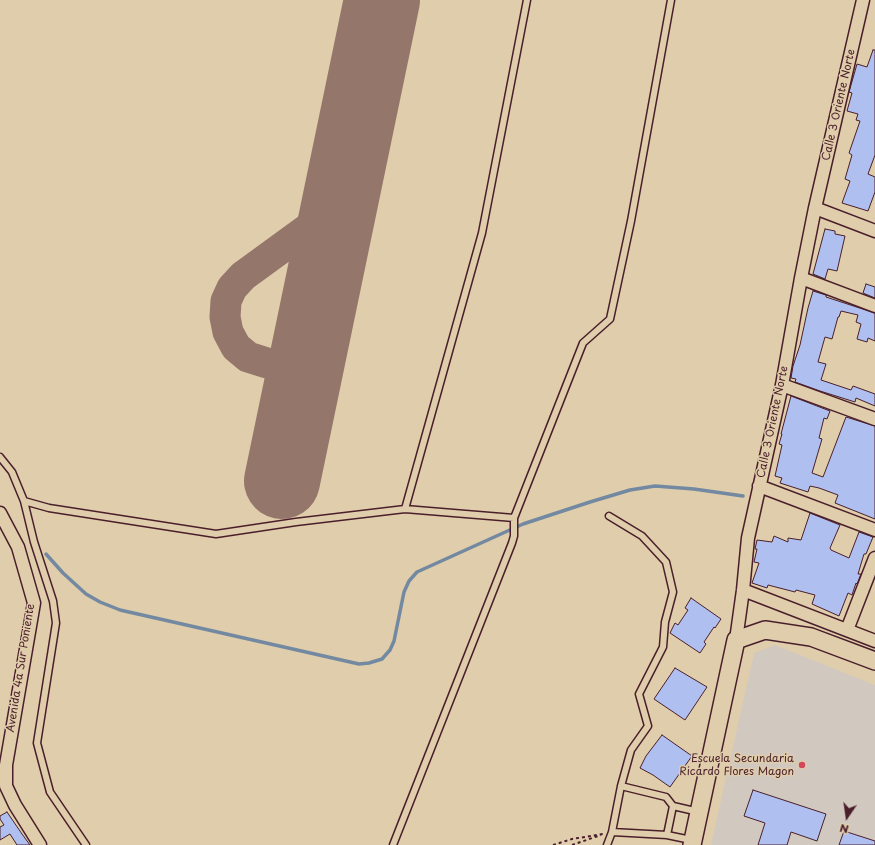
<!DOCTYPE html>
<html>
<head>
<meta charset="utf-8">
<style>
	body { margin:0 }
	#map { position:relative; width:875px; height:845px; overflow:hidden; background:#e0cdab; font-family:"Playpen Sans",sans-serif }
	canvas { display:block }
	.north { position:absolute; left:827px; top:797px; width:40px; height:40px; -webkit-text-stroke:3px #e0cdab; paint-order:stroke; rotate:193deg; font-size:11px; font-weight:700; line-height:16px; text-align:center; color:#4a1f2b }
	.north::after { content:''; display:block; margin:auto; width:14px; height:18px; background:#4a1f2b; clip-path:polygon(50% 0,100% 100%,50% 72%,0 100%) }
</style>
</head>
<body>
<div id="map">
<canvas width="875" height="845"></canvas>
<div class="north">N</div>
</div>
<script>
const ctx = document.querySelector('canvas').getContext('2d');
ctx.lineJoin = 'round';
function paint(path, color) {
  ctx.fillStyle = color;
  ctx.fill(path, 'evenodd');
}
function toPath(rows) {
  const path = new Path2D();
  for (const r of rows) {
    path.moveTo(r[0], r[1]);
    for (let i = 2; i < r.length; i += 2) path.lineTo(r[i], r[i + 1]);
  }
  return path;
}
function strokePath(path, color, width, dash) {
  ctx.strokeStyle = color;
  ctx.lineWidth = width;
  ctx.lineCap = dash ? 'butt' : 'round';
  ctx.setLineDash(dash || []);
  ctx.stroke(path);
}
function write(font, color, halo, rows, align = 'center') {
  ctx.font = font + ' "Playpen Sans",sans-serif';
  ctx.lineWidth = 3;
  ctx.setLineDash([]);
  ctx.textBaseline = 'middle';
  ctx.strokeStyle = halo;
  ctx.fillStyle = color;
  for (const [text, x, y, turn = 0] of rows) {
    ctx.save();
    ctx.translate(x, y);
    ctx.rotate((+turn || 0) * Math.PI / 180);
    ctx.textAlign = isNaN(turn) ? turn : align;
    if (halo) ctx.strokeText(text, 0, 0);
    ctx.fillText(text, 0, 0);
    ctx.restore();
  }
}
const built = toPath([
	[775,645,875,685,875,845,711,845,754,653]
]);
const stream = toPath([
	[46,554,63,573,86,594,100,602,120,610,359,664,369,663,382,659,390,650,394,641,404,592,409,581,417,572,523,524,590,502,630,490,655,486,694,489,743,496]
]);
const taxiway = toPath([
	[305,368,267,363,248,357,236,347,228,332,225,317,226,301,232,288,243,276,339,206]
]);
const runway = toPath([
	[282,481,382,0]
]);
const building = toPath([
	[873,50,875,50,875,155,868,174,875,177,875,192,868,211,842,203,850,181,845,179,852,155,849,153,860,121,856,120,858,114,847,111,852,93,849,92,857,64,867,67,873,50],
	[825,229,835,231,835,234,845,236,837,271,828,269,825,279,813,274,825,229],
	[866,284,875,287,875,298,863,293,866,284],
	[813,291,826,295,826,297,875,313,875,341,868,338,867,342,857,339,861,324,856,322,858,315,841,311,839,317,838,317,832,339,825,337,818,362,826,364,821,380,851,390,853,386,875,394,875,406,856,398,855,402,820,391,795,382,796,379,791,378,793,366,800,345,808,308,813,291],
	[791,396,830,411,827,419,824,418,819,438,822,439,812,473,823,477,846,417,875,426,875,519,835,503,838,495,819,488,810,486,808,492,780,483,782,478,775,476,782,445,779,444,782,434,781,434,791,396],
	[810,513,840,525,830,548,831,550,849,558,859,532,873,537,866,554,864,554,858,574,861,574,857,584,856,583,852,595,848,593,839,616,812,604,815,595,796,590,795,592,768,585,767,588,752,583,759,563,754,562,757,549,755,549,757,540,772,542,774,536,788,542,788,538,801,540,810,513],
	[691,598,721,619,715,628,714,627,704,642,706,644,700,653,670,633,675,623,678,625,688,610,685,608,691,598],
	[675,668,707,687,685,720,654,699,675,668],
	[662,735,692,756,670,787,653,775,640,768,646,756,662,735],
	[753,790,826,814,817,841,791,832,787,845,758,845,765,823,744,816,753,790],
	[7,812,22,834,30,845,17,845,10,834,0,840,0,827,4,825,0,819,0,816,7,812],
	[844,831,875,841,875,845,839,845,844,831]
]);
const path = toPath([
	[553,845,572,839,603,834],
	[572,845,601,835]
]);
const lane = toPath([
	[0,457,12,472,24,501,34,542,53,601,56,623,37,743,50,792,86,845],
	[24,501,49,508,216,534,296,522,405,509,514,518],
	[405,509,482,233,527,0],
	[621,786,666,797,673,806,699,812],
	[612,832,667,835,691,840],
	[667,835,673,806],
	[393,845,512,543,514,536,514,518,583,343,610,319,631,221,671,0],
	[607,845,612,832,621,786,631,750,648,726,639,694,663,647,665,622,673,592,666,562,642,536,609,516]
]);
const street = toPath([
	[815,208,875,231],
	[801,278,875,306],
	[782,385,875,419],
	[759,486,875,530],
	[0,513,18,547,34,603,6,765,6,786,15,805,40,845],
	[743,590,875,641],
	[847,630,875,558],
	[736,640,743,590,748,538,782,385,801,278,815,208,863,0]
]);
const secondary = toPath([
	[692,845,736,640,765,630,811,637,875,661]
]);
const markers = [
	[802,765,4,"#d1495b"]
];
const streetNames = [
	["Calle 3 Oriente Norte",839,105,-77],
	["Calle 3 Oriente Norte",773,422,-78],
	["Avenida 4a Sur Poniente",21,668,-81]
];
const poiNames = [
	["Escuela Secundaria",794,759],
	["Ricardo Flores Magon",794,772]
];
paint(built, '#d1c9bf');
strokePath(stream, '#7289a1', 3.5);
strokePath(taxiway, '#95766b', 31);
strokePath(runway, '#95766b', 76);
paint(building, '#afbfef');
strokePath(building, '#4a1f2b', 1);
strokePath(lane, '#4a1f2b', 9);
strokePath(street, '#4a1f2b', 15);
strokePath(secondary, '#4a1f2b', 20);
strokePath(path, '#4a1f2b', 2, [3, 3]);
strokePath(lane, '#e0cdab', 6);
strokePath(street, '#e0cdab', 12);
strokePath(secondary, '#e0cdab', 17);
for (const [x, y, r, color] of markers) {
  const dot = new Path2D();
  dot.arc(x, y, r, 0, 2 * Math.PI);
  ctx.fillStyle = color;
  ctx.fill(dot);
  strokePath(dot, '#e0cdab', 1.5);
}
write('11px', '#4a1f2b', '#e0cdab', streetNames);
write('11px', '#4a1f2b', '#e0cdab', poiNames, 'right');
</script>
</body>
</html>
